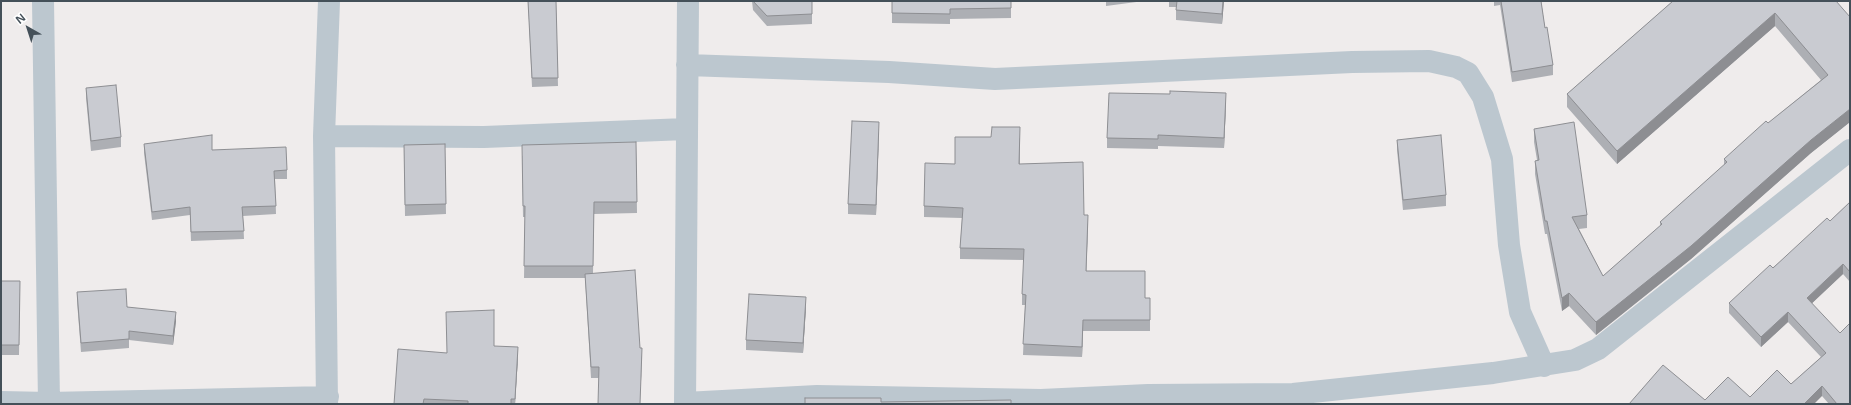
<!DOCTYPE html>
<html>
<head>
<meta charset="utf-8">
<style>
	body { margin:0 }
	#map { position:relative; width:1851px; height:405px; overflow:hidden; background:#efecec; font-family:"Noto Sans",sans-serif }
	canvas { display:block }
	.frame { position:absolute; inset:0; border:2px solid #445059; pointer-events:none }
	.north { position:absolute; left:8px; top:8px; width:40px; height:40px; -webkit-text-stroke:3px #fff; paint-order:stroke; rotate:321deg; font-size:11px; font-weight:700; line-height:16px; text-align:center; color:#445059 }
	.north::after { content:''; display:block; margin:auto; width:14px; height:18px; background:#445059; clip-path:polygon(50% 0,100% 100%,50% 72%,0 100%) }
</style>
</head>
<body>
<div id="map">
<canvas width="1851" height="405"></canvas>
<div class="frame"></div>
<div class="north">N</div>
</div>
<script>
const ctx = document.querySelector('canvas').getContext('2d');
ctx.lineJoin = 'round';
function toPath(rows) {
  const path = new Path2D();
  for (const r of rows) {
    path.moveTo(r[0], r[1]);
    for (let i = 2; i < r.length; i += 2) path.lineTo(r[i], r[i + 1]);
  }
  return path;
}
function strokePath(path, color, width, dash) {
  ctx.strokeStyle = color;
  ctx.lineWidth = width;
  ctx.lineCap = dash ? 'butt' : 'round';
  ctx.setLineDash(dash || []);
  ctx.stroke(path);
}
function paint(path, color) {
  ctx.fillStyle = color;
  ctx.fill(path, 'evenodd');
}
const minor = toPath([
	[43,1,49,403],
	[687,65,889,72,995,79,1352,62,1429,61,1456,67,1468,73,1483,97,1502,159,1509,245,1520,312,1544,366],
	[324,136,484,137,686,129],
	[1,402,49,403,328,397],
	[685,403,817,396,1041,400,1148,395,1293,394,1493,373,1575,360,1598,349,1850,150],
	[327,404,324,136,329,1],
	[685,404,688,1]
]);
const wall = toPath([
	[528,1,556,1,558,86,532,87],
	[752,1,812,1,812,24,767,26,753,10],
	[892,1,1011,1,1011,18,950,19,950,24,892,23],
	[1106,1,1144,1,1106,6],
	[1169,1,1224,1,1222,24,1176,20,1176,7,1169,7],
	[1494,1,1541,1,1545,28,1553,65,1553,75,1512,82,1500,5,1494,6],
	[1673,1,1850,17,1850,122,1811,153,1691,259,1596,335,1569,306,1562,311,1547,234,1545,234,1535,174,1535,161,1537,160,1534,142,1534,129,1587,215,1587,228,1579,229,1603,276,1660,226,1660,222,1724,165,1724,159,1821,80,1775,26,1617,164,1567,107,1567,94],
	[86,88,121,137,121,147,91,151,86,98],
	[1170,94,1226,104,1224,148,1158,146,1158,149,1107,148,1107,138],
	[879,132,876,215,848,214,848,204],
	[1020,138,1020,164,1084,215,1088,225,1086,271,1145,298,1150,298,1150,331,1083,331,1082,357,1023,355,1025,305,1022,305,1022,294,1024,260,960,259,960,248,962,218,924,217,924,206,955,164],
	[1397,140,1446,195,1446,206,1403,210,1397,150],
	[636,142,637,213,594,214,593,273,640,348,642,359,598,378,591,378,585,278,524,278,525,217,523,217,522,156],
	[144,144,212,150,287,170,287,179,275,179,276,214,243,216,244,239,191,241,190,215,152,220,144,153],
	[445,144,446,214,405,216,404,145],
	[1850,202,1850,282,1843,274,1812,303,1850,404,1829,404,1822,396,1705,400,1750,397,1791,384,1821,357,1788,322,1761,347,1729,313,1729,303,1830,221],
	[1,281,20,281,19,355,1,355],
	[77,292,176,321,173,345,129,340,129,348,81,352,77,301],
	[806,307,803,353,746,350,746,340],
	[494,346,518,357,515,404,394,404,446,353]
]);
const shadedWall = toPath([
	[1223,1,1224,1,1222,24,1222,14],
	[1775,13,1775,26,1617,164,1617,151],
	[1226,93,1226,104,1224,148,1224,138],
	[1850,109,1850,122,1811,153,1691,259,1596,335,1596,322,1811,140],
	[879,122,879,132,876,215,876,205],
	[1088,215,1088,225,1086,281,1086,271],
	[1843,264,1843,274,1807,308,1807,298],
	[1569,293,1569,306,1562,311,1562,298],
	[806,297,806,307,803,353,803,343],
	[176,312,176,321,173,345,173,336],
	[1788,312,1788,322,1761,347,1761,337],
	[1083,320,1083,331,1082,357,1082,347],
	[518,347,518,357,515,404,515,399],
	[642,348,642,359,640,404],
	[1822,386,1822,396,1814,404,1804,404]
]);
const building = toPath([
	[528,1,556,1,558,78,532,78,528,1],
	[753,1,812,1,812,14,767,16,753,1],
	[892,1,1011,1,1011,8,950,9,950,14,892,13,892,1],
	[1177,1,1223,1,1222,14,1176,10,1177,1],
	[1501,1,1541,1,1545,28,1547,27,1553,65,1512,72,1501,1],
	[1673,1,1836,1,1850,17,1850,109,1811,140,1691,246,1596,322,1569,293,1562,298,1547,221,1545,221,1535,161,1539,160,1534,129,1574,122,1587,215,1572,217,1603,276,1662,224,1660,222,1727,162,1724,159,1766,121,1768,123,1828,75,1775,13,1617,151,1567,94,1673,1],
	[116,85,121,137,91,141,86,88,116,85],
	[1170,91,1226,93,1224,138,1158,135,1158,139,1107,138,1109,93,1170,94,1170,91],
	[852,121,879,122,876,205,848,204,852,121],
	[992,127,1020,127,1019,164,1083,162,1084,215,1088,215,1086,271,1145,271,1145,298,1150,298,1150,320,1083,320,1082,347,1023,344,1026,295,1022,294,1024,249,960,248,963,208,924,206,925,163,955,164,955,137,991,137,992,127],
	[212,135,212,150,286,147,287,170,274,171,276,206,242,207,244,231,191,232,190,207,152,212,144,144,212,135],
	[1441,135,1446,195,1403,200,1397,140,1441,135],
	[636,142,637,202,594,202,593,266,524,266,525,206,523,206,522,145,636,142],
	[445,144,446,204,405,205,404,145,445,144],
	[1850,202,1850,272,1843,264,1807,298,1840,333,1850,323,1850,404,1837,404,1822,386,1804,404,1629,404,1663,365,1705,400,1728,377,1750,397,1777,370,1791,384,1826,353,1788,312,1761,337,1729,303,1770,265,1773,268,1827,218,1830,221,1850,202],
	[635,270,640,348,642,348,640,404,598,404,599,367,591,367,585,274,635,270],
	[1,281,20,281,19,345,1,345,1,281],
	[126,289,127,307,176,312,173,336,129,331,129,339,81,343,77,292,126,289],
	[749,294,806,297,803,343,746,340,749,294],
	[494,310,494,346,518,347,515,399,511,399,511,404,468,404,468,401,424,399,423,404,394,404,398,349,447,353,446,312,494,310],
	[805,398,881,398,881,402,1011,400,1011,404,805,404,805,398]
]);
strokePath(minor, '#bcc7cf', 22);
paint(wall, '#adafb4');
paint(shadedWall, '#8d8e92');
paint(building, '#c9cbd1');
strokePath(building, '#8d8e92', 1);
</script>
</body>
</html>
